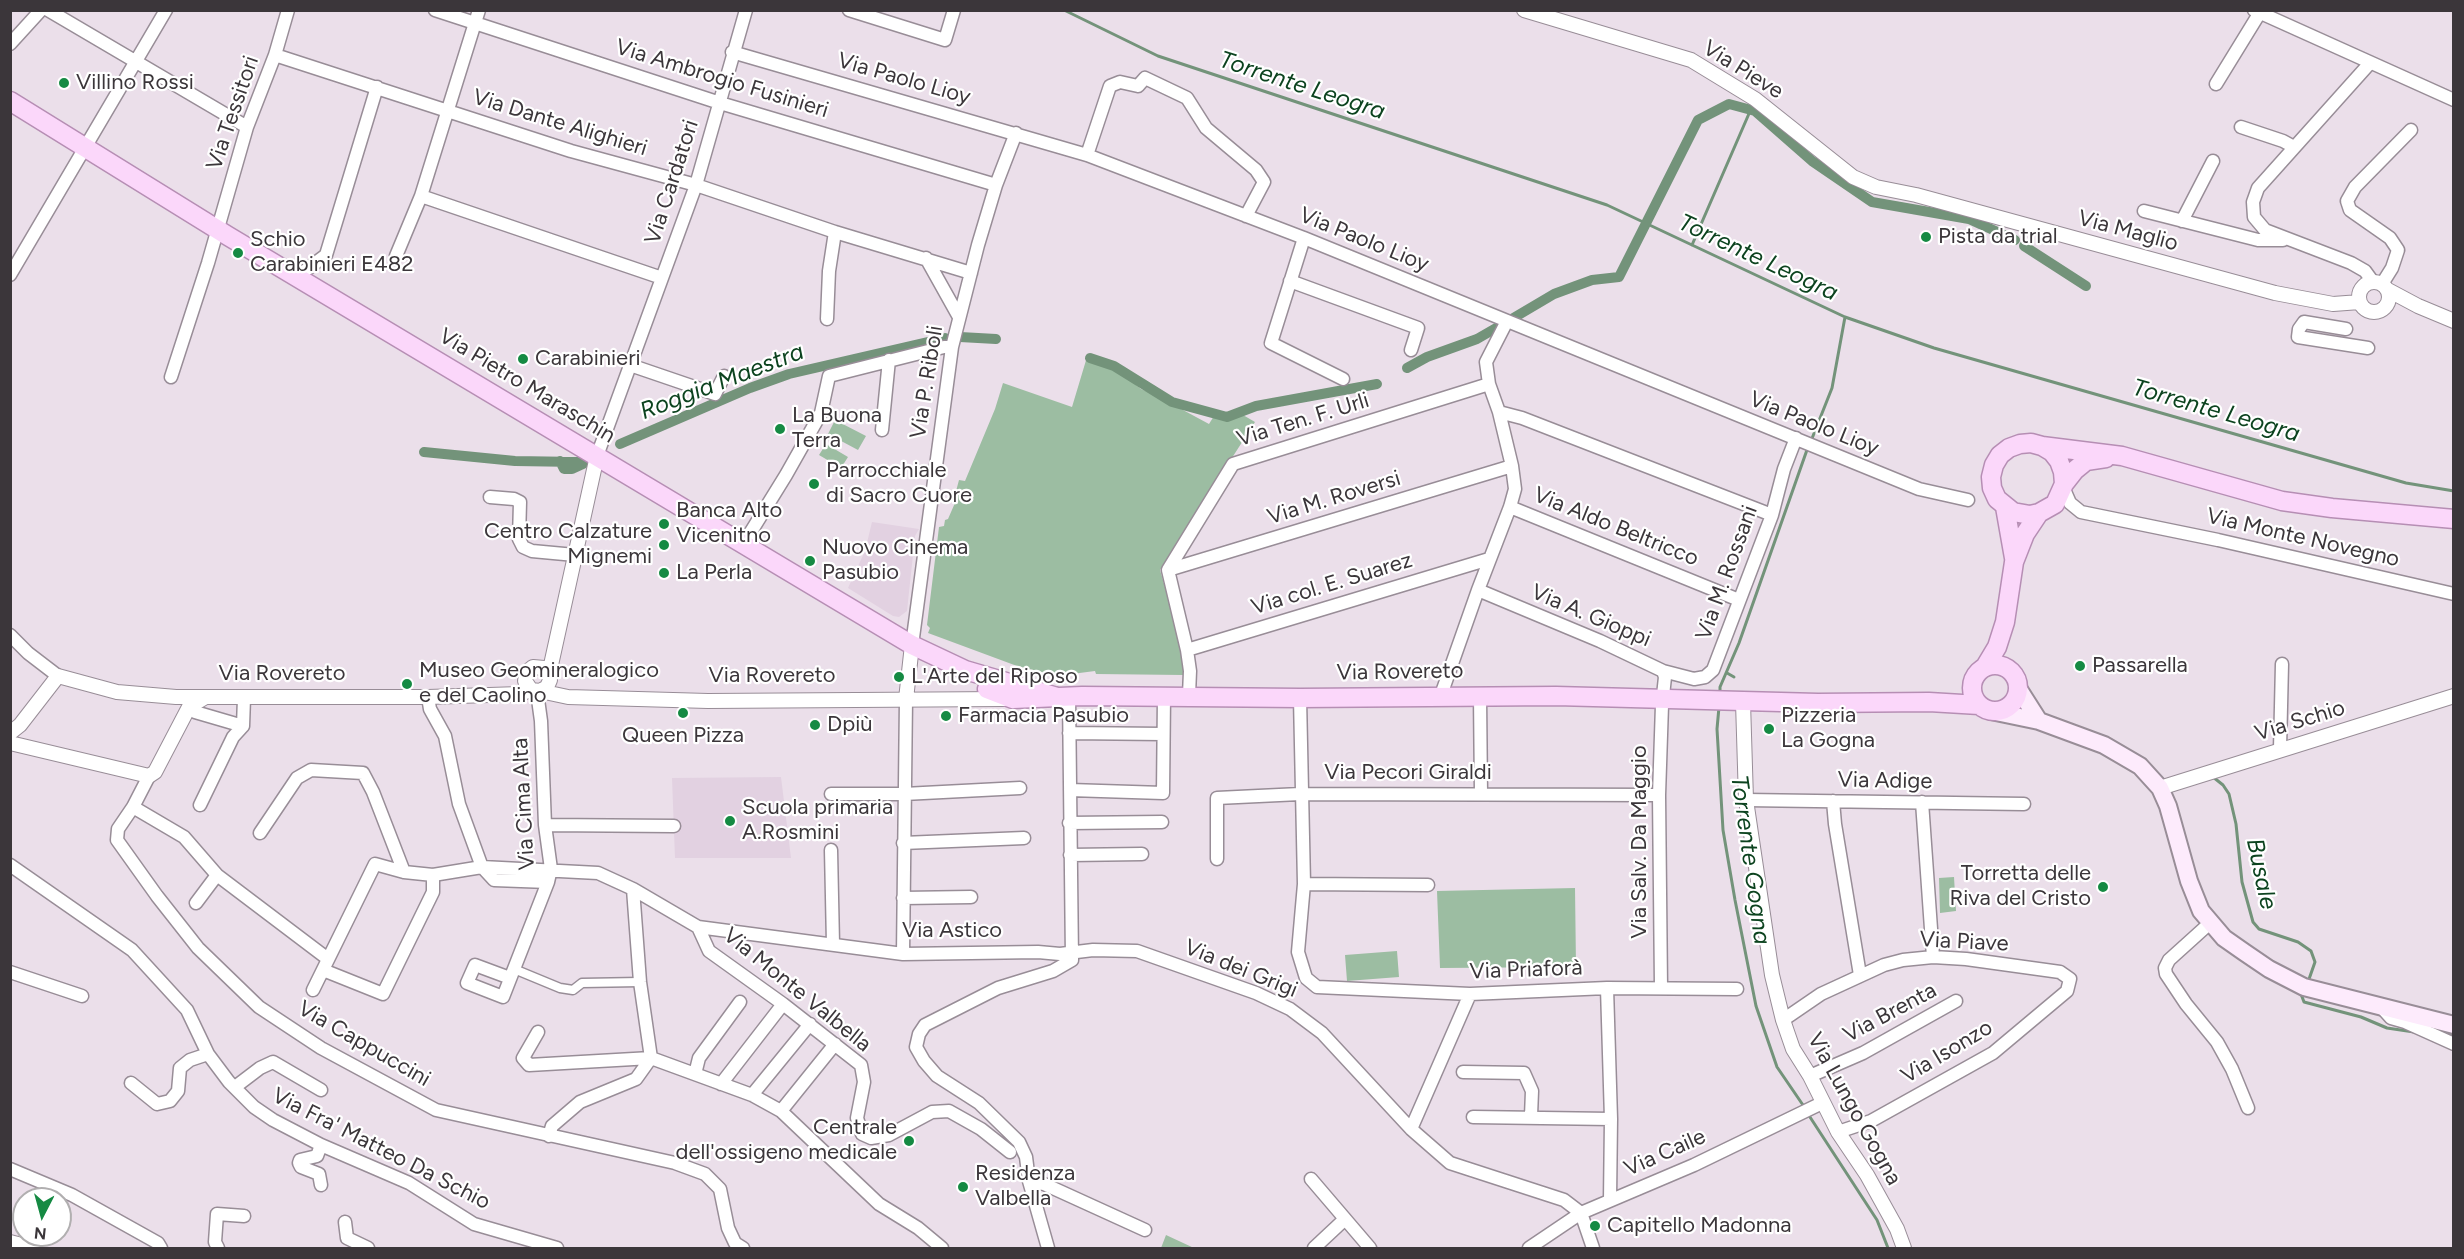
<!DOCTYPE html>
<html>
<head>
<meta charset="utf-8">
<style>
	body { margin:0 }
	#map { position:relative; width:2464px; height:1259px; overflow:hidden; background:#ebdfea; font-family:Figtree,sans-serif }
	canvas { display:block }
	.frame { position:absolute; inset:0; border:12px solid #3b363a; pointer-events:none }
	.north { position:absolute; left:12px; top:1187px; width:60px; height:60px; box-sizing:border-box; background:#fff; border:2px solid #b1afb0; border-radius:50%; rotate:186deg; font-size:16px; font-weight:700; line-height:24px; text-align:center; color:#3b363a }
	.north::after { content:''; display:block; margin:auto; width:21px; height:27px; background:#158a43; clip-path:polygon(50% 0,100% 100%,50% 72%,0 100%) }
</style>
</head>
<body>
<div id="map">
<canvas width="2464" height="1259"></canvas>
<div class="frame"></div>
<div class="north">N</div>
</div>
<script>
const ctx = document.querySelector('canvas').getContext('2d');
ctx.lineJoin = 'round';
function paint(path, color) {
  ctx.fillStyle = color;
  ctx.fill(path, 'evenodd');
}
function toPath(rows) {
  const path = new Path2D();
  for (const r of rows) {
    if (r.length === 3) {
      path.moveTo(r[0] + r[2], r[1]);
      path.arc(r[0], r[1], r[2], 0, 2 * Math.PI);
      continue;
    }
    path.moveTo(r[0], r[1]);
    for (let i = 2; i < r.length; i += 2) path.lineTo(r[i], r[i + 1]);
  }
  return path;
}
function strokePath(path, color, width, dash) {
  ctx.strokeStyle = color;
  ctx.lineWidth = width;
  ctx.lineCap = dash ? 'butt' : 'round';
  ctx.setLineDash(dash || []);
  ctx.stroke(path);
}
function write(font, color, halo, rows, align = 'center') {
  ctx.font = font + ' Figtree,sans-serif';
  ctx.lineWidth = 4.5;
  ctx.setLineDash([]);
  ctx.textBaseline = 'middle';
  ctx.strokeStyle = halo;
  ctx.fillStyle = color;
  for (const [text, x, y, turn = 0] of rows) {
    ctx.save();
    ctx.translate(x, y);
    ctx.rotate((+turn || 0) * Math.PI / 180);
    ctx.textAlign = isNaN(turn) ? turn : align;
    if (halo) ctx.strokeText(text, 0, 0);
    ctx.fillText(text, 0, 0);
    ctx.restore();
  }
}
const built = toPath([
	[872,522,919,529,915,536,907,611,899,617,893,616,848,588,865,551],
	[781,777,791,858,675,858,672,778]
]);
const green = toPath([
	[1087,357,1119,371,1141,389,1157,396,1209,424,1214,416,1243,415,1255,422,1160,570,1185,655,1183,675,1096,674,1095,671,1064,675,1041,672,1017,666,928,633,930,628,927,625,939,527,944,526,945,520,948,519,958,496,955,495,959,480,965,481,995,409,1003,383,1072,407],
	[835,420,866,436,858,450,828,434],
	[826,444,848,457,841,468,819,455],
	[1954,877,1956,911,1940,913,1939,878],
	[1575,888,1576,967,1440,968,1437,891],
	[1397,951,1399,977,1347,981,1345,955],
	[1166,1235,1194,1248,1161,1248]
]);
const stream = toPath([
	[1064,10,1158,56,1607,205,1845,317,1934,348,2406,483,2454,491],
	[1692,245,1751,109],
	[1811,441,1832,388,1845,317],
	[1727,673,1734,677],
	[1720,694,1720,687,1739,643,1808,447],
	[1719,707,1717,729,1723,830,1735,900,1756,1006,1777,1067,1805,1108],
	[2213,777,2223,785,2229,794,2236,824,2242,882,2253,922,2259,929,2298,942,2311,951,2315,962,2308,982],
	[2301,994,2304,1002,2361,1017,2387,1028,2414,1032],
	[2435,1029,2454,1034],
	[1808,1114,1877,1220,1888,1248]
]);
const canal = toPath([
	[2024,246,2086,286],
	[1510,320,1554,294,1592,280,1619,277,1698,120,1729,104,1755,111,1812,161,1872,202,1969,219,2015,240],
	[960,337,996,339],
	[1090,358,1114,366,1172,402,1227,417,1256,406,1377,384],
	[1407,368,1427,357,1477,339,1503,324],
	[620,444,750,388,789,374,945,338],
	[424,452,515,461,578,462,581,465],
	[560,461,564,469,572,469,583,464]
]);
const pedestrian = toPath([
	[514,969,560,988,573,990,582,983,640,982]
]);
const minor = toPath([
	[48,10,247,127],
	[435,10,720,103,996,185],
	[849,10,945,40,954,10],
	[2254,10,2454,100],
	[10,44,41,10],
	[732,52,1087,155,1304,238,1919,489,1968,500],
	[275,55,571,151,696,185,835,232,971,273],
	[2370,63,2258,188,2253,202,2254,217,2265,230,2351,263,2365,271,2373,282],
	[2216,84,2259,14],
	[2241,127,2283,141,2294,147],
	[1087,155,1110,86,1120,82,1138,86,1145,78,1187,98,1206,128,1256,170,1264,182,1246,216],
	[421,196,662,278],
	[2144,211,2258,240,2283,240],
	[2182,221,2213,161],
	[1304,238,1271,343,1343,379],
	[396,256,421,196,479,10],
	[926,258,959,317],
	[10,275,166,10],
	[298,276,326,255,377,87],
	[1290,281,1418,328,1411,350],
	[2382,284,2392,268,2398,250,2390,238,2350,210,2347,201,2355,187,2411,130],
	[827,319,829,271,835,232],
	[2346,329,2304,322,2299,329,2298,337,2368,348],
	[630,365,715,394,724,376],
	[171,377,208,263,247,127,275,55,288,10],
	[1499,412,1522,418,1772,515],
	[882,430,889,360],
	[597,456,696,185,746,10],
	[2063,487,2070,503,2081,512,2218,540,2454,594],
	[490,497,514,499,520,502,519,539,523,547,532,551,575,555],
	[1510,507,1739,600],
	[744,543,786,475,821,413,829,376,944,347,952,347],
	[1168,570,1512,466],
	[1478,590,1600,641,1663,671,1665,677,1662,705,1659,795,1661,987],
	[10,635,28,653,58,676],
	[912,645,952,347,978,245,996,185,1016,133],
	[1187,650,1489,559],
	[1663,671,1694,679,1705,677,1713,670,1772,515,1784,469,1796,438],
	[1189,695,1190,671,1187,650,1168,570,1233,464,1489,384],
	[1441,695,1478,590,1510,507,1515,489,1512,466,1499,412,1489,384,1486,362,1507,321],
	[1480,696,1481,794],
	[428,697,430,709,445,736,459,804,482,867,494,880,548,882],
	[1300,698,1304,884,1298,952,1306,978,1317,987,1470,994,1607,988,1737,989],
	[189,707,195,712,243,726],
	[1069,733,1163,734],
	[2280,749,2282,664],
	[149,776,133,807,118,829,117,840,157,896,198,948,259,1007,321,1048,436,1110,675,1163,705,1174,720,1189,728,1228,735,1243,743,1248],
	[1070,790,1163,793,1164,696],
	[831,794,904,794,1020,788],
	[1746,800,2024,804],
	[1833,801,1835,824,1860,975],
	[1922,802,1933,957],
	[200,805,233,737,243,726,244,698],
	[133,807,184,837,217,875,196,903],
	[1069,823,1162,822],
	[545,825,674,826],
	[260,833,297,778,311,770,363,773,373,792,404,872],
	[903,843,1024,838],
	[831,850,833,944],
	[1070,855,1142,854],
	[1217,859,1217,798,1300,794,1659,795],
	[10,865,132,950,187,1010,208,1054,229,1082,254,1107,273,1120,321,1145,409,1183,474,1224,557,1248],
	[217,875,328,959],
	[1304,884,1428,885],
	[633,889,698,927,903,954,1038,952,1060,954,1093,950,1137,951,1256,993,1290,1009,1322,1033,1411,1129,1450,1163,1564,1200,1581,1213,1593,1248],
	[903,898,971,897],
	[2210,923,2169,960,2165,968,2166,974,2186,1004,2217,1042,2232,1069,2248,1108],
	[698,927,709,951,783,1004,861,1065,864,1082,857,1118,862,1134,871,1138,889,1135,932,1112,949,1111,981,1129,1010,1152],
	[903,954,906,699],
	[323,970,383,994,433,892,433,875],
	[10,972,82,996],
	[510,978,475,965,467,983,503,997,548,882,551,869,545,825,541,721,537,692],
	[1607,988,1611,1119,1610,1200],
	[313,990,375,864,404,872,433,875,482,867,598,873,633,889,640,982,651,1058,636,1079,580,1102,552,1126,549,1136],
	[2382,1008,2391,1018,2405,1022,2454,1044],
	[1783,1020,1821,994,1884,965,1903,960,1933,957,1966,959,2060,972,2070,979,2067,991,1993,1053,1871,1121,1838,1132],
	[538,1032,523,1058,529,1065,651,1058,752,1095,781,1111,879,1204,918,1228,942,1248],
	[1463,1072,1524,1073,1532,1091,1531,1116],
	[695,1074,699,1058,740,1002],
	[1810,1076,1863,1053,1956,1001],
	[131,1083,157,1104,170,1101,178,1091,180,1068,190,1060,208,1054],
	[721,1084,783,1004],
	[235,1087,260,1068,273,1062,321,1090],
	[752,1095,810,1024],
	[781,1111,835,1044],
	[1473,1117,1611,1119],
	[1411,1129,1470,994],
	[10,1169,72,1195,158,1243,161,1248],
	[1311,1179,1370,1248],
	[1029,1181,1044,1184,1145,1230],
	[321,1185,319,1174,301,1167,299,1163,300,1160,317,1156,321,1145],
	[345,1222,347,1238,368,1248],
	[218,1248,215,1242,217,1214,244,1216],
	[1048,1248,1029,1181,1026,1157,1019,1142,979,1103,937,1076,924,1061,916,1047,919,1034,925,1025,998,988,1053,971,1072,960,1069,696],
	[1314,1248,1345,1219],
	[1529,1248,1581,1213,1694,1165,1822,1103]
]);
const tertiary = toPath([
	[1524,10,1691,60,1755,99,1853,177,1876,187,1916,195,2275,293,2333,304,2360,302],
	[2374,297,15],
	[2388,290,2418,306,2454,321],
	[549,674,597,456],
	[540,691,568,697,708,701,1004,699],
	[906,699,912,645],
	[1743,702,1746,800,1772,975,1783,1020,1793,1049,1810,1076,1838,1132,1867,1175,1897,1229,1904,1248],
	[10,733,20,725,58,676,117,692,176,697,428,697,520,694,531,690,540,691,547,687,550,680,549,673,544,668,533,667,527,672,525,681,531,690],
	[10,743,149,776,155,772,189,707,204,698],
	[2160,788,2454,696],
	[10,1242,33,1248]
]);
const secondary = toPath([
	[2018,688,2039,721],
	[1991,711,2039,721,2104,745,2140,766,2160,788,2168,806,2189,881,2201,911,2224,938,2244,952,2269,969,2304,987,2454,1025]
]);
const primary = toPath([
	[10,101,228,236,912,645,965,670,1057,697],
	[2042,446,2122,456,2282,501,2332,508,2454,519],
	[2064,484,2075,470,2086,461,2106,458],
	[2005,507,2014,558],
	[1995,688,23],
	[1985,667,1997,647,2005,622,2014,562,2025,534,2039,513,2055,504,2064,484,2063,472,2059,461,2052,452,2042,446,2031,443,2020,444,2009,448,2000,455,1994,465,1991,477,1992,488,1997,499,2013,512,2030,515,2039,513],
	[987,689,1013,699,1082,696,1300,698,1556,696,1818,703,1929,702,1979,705]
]);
const markers = [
	[64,83,6,"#158a43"],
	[1926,237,6,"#158a43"],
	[238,253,6,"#158a43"],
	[523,359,6,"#158a43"],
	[780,429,6,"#158a43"],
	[814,484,6,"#158a43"],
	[664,524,6,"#158a43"],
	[664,545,6,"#158a43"],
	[810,561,6,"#158a43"],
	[664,573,6,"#158a43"],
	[2080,666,6,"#158a43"],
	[899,677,6,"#158a43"],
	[407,684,6,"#158a43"],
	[683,713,6,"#158a43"],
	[946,716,6,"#158a43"],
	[815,725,6,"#158a43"],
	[1769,729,6,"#158a43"],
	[730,821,6,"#158a43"],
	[2103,887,6,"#158a43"],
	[909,1141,6,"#158a43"],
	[963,1187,6,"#158a43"],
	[1595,1226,6,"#158a43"]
];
const streetNames = [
	["Via Pieve",1743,70,32],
	["Via Ambrogio Fusinieri",722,79,17],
	["Via Paolo Lioy",904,79,16],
	["Via Tessitori",233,113,-71],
	["Via Dante Alighieri",560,123,17],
	["Via Cardatori",672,182,-72],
	["Via Maglio",2128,231,15],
	["Via Paolo Lioy",1364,240,22],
	["Via P. Riboli",927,382,-81],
	["Via Pietro Maraschin",527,386,31],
	["Via Ten. F. Urli",1303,420,-17],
	["Via Paolo Lioy",1814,424,22],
	["Via M. Roversi",1334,498,-17],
	["Via Aldo Beltricco",1616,527,22],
	["Via Monte Novegno",2303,538,13],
	["Via M. Rossani",1727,573,-70],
	["Via col. E. Suarez",1332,584,-17],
	["Via A. Gioppi",1591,616,23],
	["Via Rovereto",1400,672,-1],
	["Via Rovereto",282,674],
	["Via Rovereto",772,676],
	["Via Schio",2300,721,-17],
	["Via Pecori Giraldi",1408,773],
	["Via Adige",1885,781,1],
	["Via Cima Alta",524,804,-93],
	["Via Salv. Da Maggio",1640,842,-90],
	["Via Astico",952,931],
	["Via Piave",1964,942,3],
	["Via dei Grigi",1241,969,22],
	["Via Priaforà",1526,970,-2],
	["Via Monte Valbella",797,990,39],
	["Via Brenta",1890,1013,-28],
	["Via Cappuccini",364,1044,30],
	["Via Isonzo",1947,1052,-31],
	["Via Lungo Gogna",1854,1109,61],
	["Via Fra' Matteo Da Schio",381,1149,27],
	["Via Caile",1665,1153,-24]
];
const poiNames = [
	["Villino Rossi",76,83],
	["Pista da trial",1938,237],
	["Schio",250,240],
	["Carabinieri E482",250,265],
	["Carabinieri",535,359],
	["La Buona",792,416],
	["Terra",792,441],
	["Parrocchiale",826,471],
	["di Sacro Cuore",826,496],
	["Banca Alto",676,511],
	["Vicenitno",676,536],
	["Centro Calzature",652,532,"right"],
	["Mignemi",652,557,"right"],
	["Nuovo Cinema",822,548],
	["Pasubio",822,573],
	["La Perla",676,573],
	["Passarella",2092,666],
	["Museo Geomineralogico",419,671],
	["e del Caolino",419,696],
	["L'Arte del Riposo",911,677],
	["Farmacia Pasubio",958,716],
	["Pizzeria",1781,716],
	["La Gogna",1781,741],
	["Dpiù",827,725],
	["Queen Pizza",683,736,"center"],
	["Scuola primaria",742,808],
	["A.Rosmini",742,833],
	["Torretta delle",2091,874,"right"],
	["Riva del Cristo",2091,899,"right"],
	["Centrale",897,1128,"right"],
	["dell'ossigeno medicale",897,1153,"right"],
	["Residenza",975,1174],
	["Valbella",975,1199],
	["Capitello Madonna",1607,1226]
];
const waterNames = [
	["Torrente Leogra",1302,86,18],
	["Torrente Leogra",1758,258,25],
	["Roggia Maestra",722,382,-21],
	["Torrente Leogra",2216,411,16],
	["Torrente Gogna",1750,860,82],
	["Busale",2261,874,78]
];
paint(built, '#e2d1e1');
paint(green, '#9cbda2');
strokePath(stream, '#73937a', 3);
strokePath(canal, '#73937a', 10);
strokePath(pedestrian, '#988d97', 11);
strokePath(minor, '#988d97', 15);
strokePath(tertiary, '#988d97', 16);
strokePath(secondary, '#988d97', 20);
strokePath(primary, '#b68eb4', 21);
strokePath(pedestrian, '#fff', 8);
strokePath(minor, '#fff', 12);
strokePath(tertiary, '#fff', 14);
strokePath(secondary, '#fdebfc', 16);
strokePath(primary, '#fbd7fa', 18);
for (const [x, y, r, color] of markers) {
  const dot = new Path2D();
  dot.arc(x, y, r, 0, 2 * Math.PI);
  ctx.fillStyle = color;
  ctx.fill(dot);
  strokePath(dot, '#fff', 2);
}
write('22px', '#3b363a', '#fff', streetNames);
write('22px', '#3b363a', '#fff', poiNames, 'left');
write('italic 24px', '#0c431f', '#fff', waterNames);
</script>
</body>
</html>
